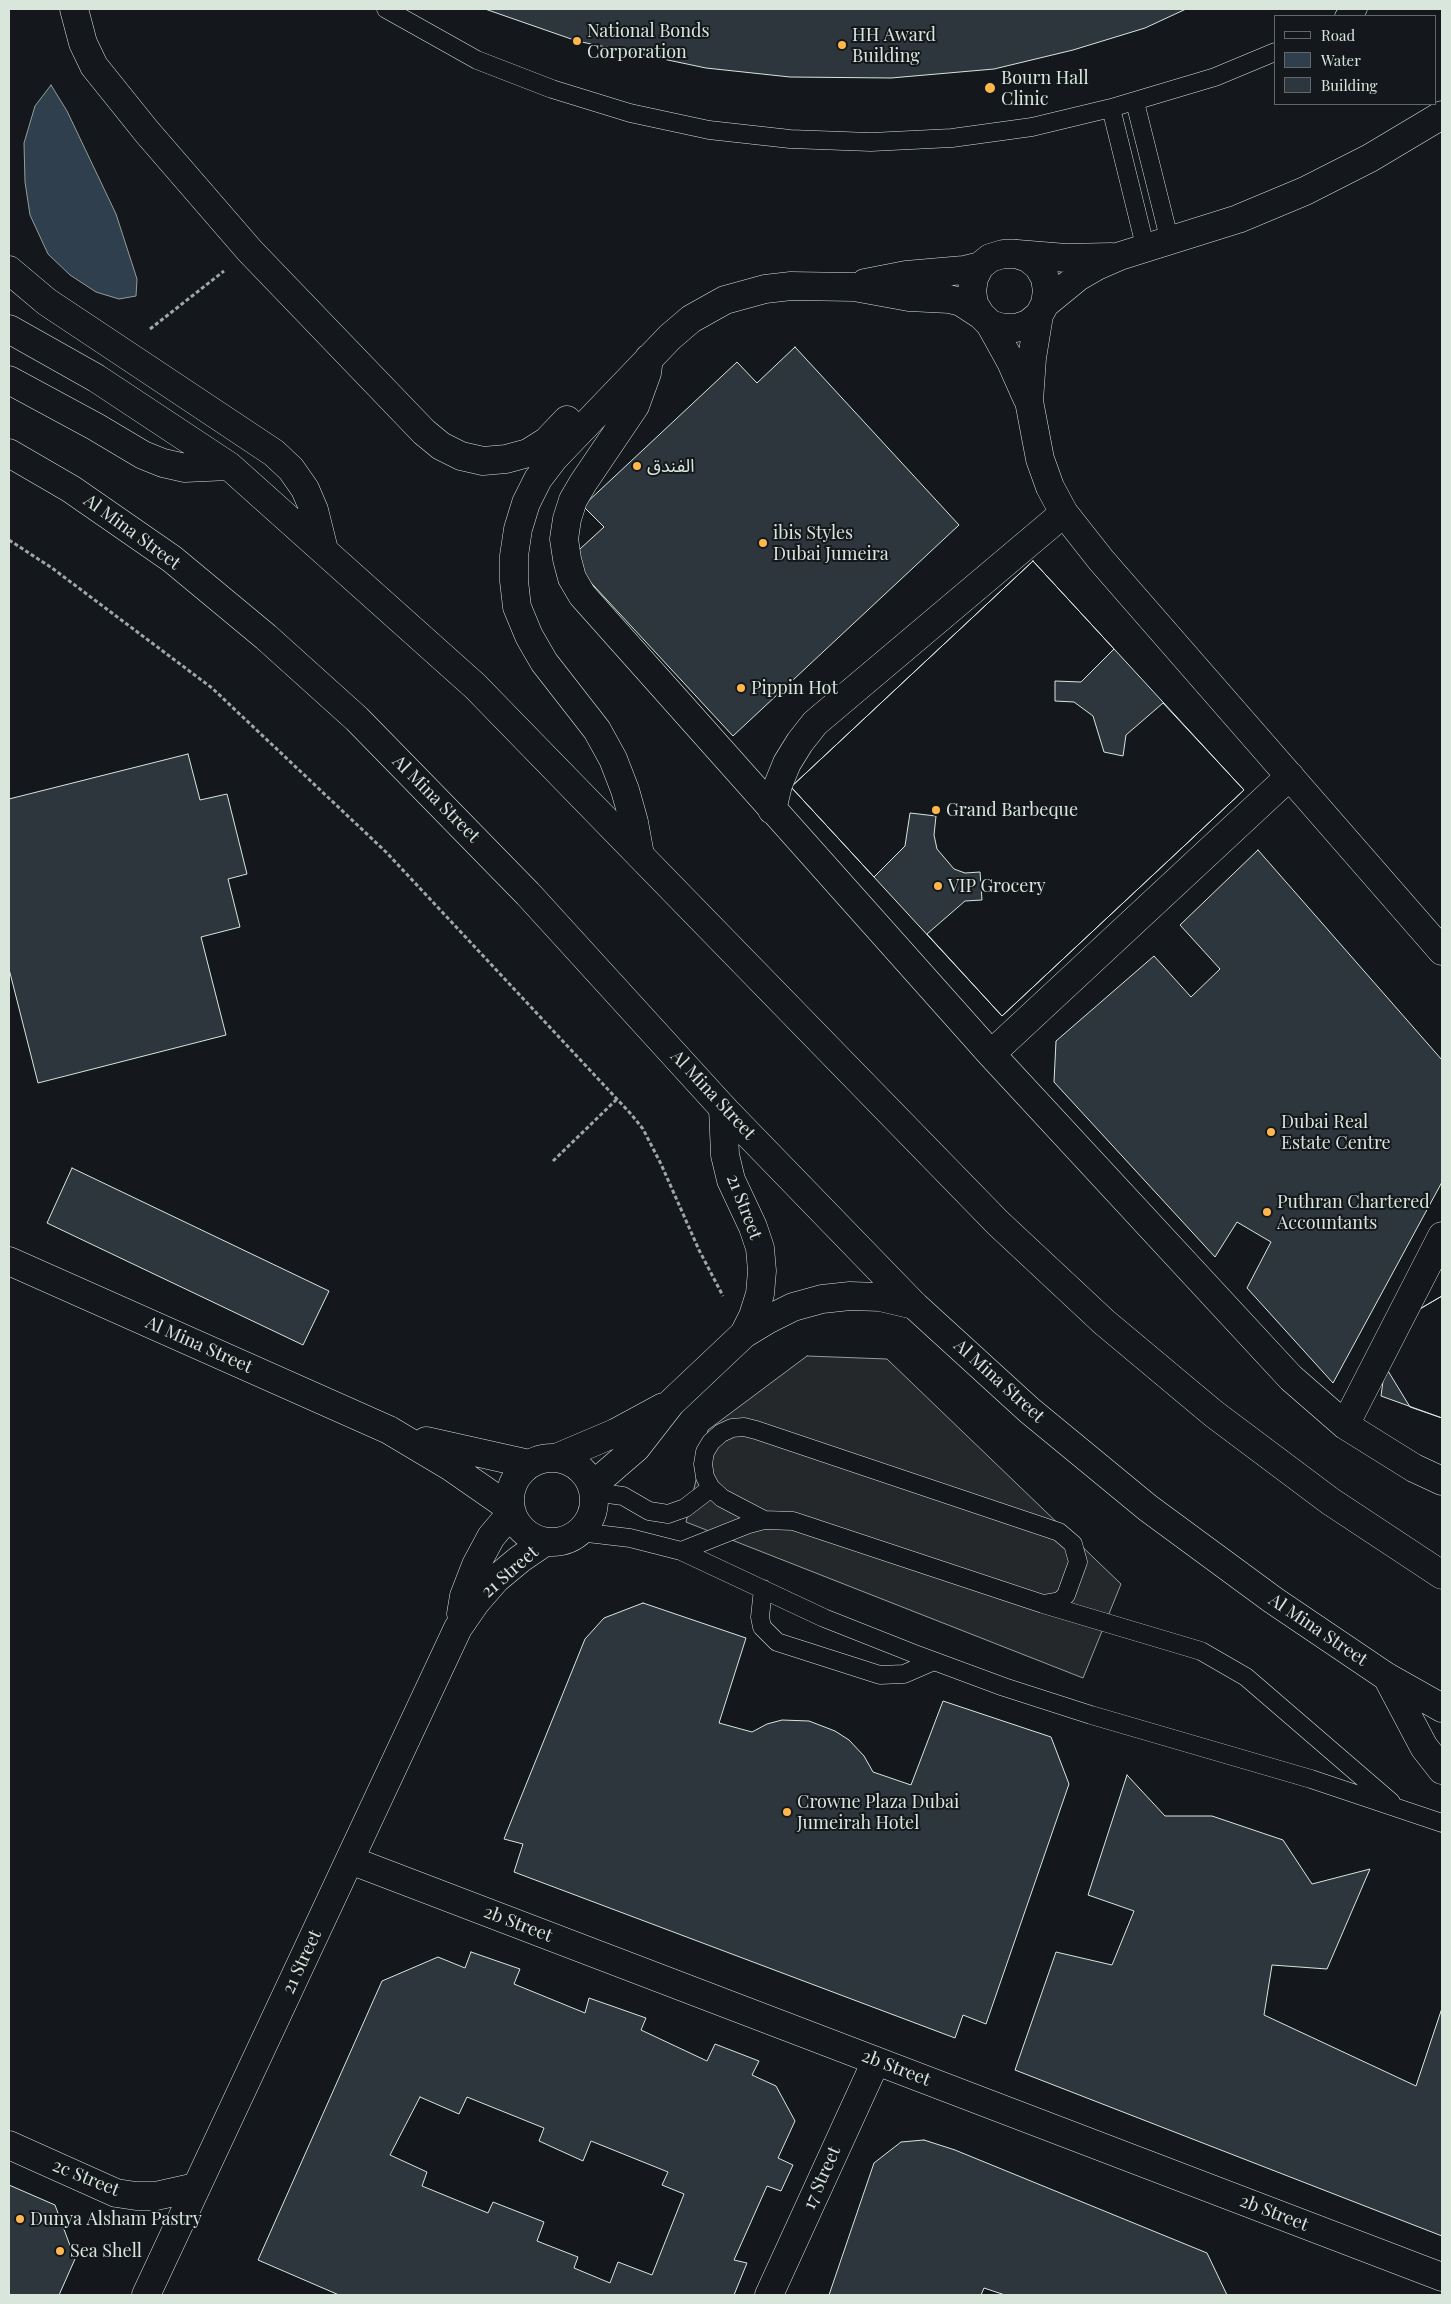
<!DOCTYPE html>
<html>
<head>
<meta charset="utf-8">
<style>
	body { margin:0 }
	#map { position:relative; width:1451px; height:2304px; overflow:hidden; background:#14181c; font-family:"Playfair Display",serif }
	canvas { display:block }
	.frame { position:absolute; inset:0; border:10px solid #d8e6dc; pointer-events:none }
	.legend { position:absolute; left:1274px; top:15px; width:162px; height:90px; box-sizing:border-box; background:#14181c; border:1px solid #626a69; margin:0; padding:6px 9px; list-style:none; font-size:15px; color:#d8e6dc }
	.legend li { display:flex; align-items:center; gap:10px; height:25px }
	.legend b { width:25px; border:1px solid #626a69 }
</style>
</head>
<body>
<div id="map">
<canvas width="1451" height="2304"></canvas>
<div class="frame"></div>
<ul class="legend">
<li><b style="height:6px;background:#14181c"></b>Road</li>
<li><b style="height:14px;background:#2f3f4d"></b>Water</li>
<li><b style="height:14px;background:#2c363c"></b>Building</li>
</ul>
</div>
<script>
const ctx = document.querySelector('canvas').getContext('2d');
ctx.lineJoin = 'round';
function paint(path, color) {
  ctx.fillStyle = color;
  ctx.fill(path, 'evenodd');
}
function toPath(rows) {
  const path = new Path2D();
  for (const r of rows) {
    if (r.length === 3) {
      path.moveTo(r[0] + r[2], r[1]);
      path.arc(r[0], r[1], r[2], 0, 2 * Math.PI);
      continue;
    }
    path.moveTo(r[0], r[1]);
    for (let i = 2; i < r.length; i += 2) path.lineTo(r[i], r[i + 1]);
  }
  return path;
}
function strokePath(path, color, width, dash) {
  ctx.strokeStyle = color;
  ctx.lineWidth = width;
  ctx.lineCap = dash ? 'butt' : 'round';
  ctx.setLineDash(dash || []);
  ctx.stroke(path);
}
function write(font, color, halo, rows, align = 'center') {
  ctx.font = font + ' "Playfair Display","Noto Sans Arabic",serif';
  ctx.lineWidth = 4;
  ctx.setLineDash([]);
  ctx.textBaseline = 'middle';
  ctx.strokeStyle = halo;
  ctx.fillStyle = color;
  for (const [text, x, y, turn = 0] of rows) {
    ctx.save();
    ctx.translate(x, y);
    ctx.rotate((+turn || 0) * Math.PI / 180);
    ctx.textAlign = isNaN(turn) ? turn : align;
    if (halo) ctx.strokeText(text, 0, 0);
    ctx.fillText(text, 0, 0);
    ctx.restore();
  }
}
const parking = toPath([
	[807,1356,887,1359,1121,1584,1083,1678,686,1522,708,1430,807,1356]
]);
const water = toPath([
	[51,85,67,111,116,214,137,279,136,296,119,299,96,292,70,275,48,254,30,215,25,182,24,143,35,106,51,85]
]);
const building = toPath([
	[485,9,1186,9,1145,28,1073,50,994,69,891,78,790,77,706,68,577,41,485,9],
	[795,347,959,525,733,736,569,559,604,527,583,506,737,362,757,383,795,347],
	[1033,561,1114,649,1081,682,1055,681,1055,701,1074,702,1093,716,1104,752,1123,756,1126,735,1163,703,1244,790,1002,1016,927,934,965,901,982,900,980,872,965,873,954,869,937,849,934,835,936,816,910,813,905,846,874,877,791,787,1033,561],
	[1033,561,1244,790,1002,1016,791,787,1033,561],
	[188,754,200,800,227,794,247,874,228,879,240,927,201,937,226,1035,38,1083,9,969,9,799,188,754],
	[1258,850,1442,1060,1442,1182,1333,1383,1247,1288,1271,1242,1237,1222,1215,1257,1054,1082,1056,1041,1154,956,1191,997,1220,969,1180,925,1258,850],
	[72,1168,329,1291,303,1345,47,1223,72,1168],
	[1442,1296,1442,1418,1410,1407,1385,1366,1406,1317,1442,1296],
	[1442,1296,1442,1418,1381,1396,1385,1366,1406,1317,1442,1296],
	[643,1603,746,1638,719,1723,752,1732,767,1724,782,1720,809,1721,835,1731,849,1740,864,1756,873,1772,911,1785,943,1701,1051,1737,1069,1784,986,2024,963,2015,955,2038,514,1872,523,1844,504,1839,585,1639,604,1618,643,1603],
	[1127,1775,1165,1816,1212,1816,1283,1840,1312,1884,1370,1869,1327,1969,1272,1965,1264,2015,1416,2086,1442,2008,1442,2236,1015,2070,1056,1952,1112,1965,1134,1911,1088,1895,1127,1775],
	[471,1952,520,1969,514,1984,585,2013,589,1998,646,2018,641,2030,707,2061,715,2044,759,2061,752,2075,776,2086,795,2121,778,2158,793,2165,781,2191,767,2186,734,2260,747,2263,734,2295,339,2295,258,2260,382,1981,438,1957,465,1968,471,1952],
	[420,2097,459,2114,467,2097,544,2128,539,2141,583,2161,591,2141,668,2172,662,2185,684,2194,652,2275,618,2262,610,2283,574,2268,578,2257,537,2241,544,2222,493,2202,488,2213,422,2186,427,2172,390,2155,420,2097],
	[924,2140,955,2150,1207,2253,1227,2295,1005,2295,984,2288,981,2295,829,2295,874,2163,901,2142,924,2140],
	[9,2185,55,2205,75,2259,59,2295,9,2295,9,2185]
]);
const path = toPath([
	[150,329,224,271],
	[9,540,52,568,212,688,386,852,631,1114,643,1129,661,1164,699,1250,723,1296],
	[553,1161,617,1099]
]);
const lane = toPath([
	[386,9,477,60,552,89,630,113,709,130,790,139,871,142,952,138,1032,127,1111,108,1215,77,1275,52],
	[1344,16,1358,9],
	[1135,102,1170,242],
	[1111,108,1146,250],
	[593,1492,623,1496,649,1511,668,1514,685,1508,711,1488],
	[764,1520,722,1498,711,1488,705,1477,703,1464,705,1452,711,1442,721,1433,732,1428,744,1427,756,1430,1059,1532,1073,1544,1078,1562,1066,1595,1060,1601,1043,1604],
	[579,1532,630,1538,681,1551,824,1618,915,1654,1004,1687,1091,1715,1311,1779,1442,1823],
	[681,1551,749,1524,764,1520,793,1521,1043,1604,1201,1651,1246,1677,1391,1802],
	[763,1589,760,1617,762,1627,777,1642,880,1675,904,1674,934,1661]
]);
const street = toPath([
	[74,9,83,43,94,66,147,132,250,251,424,432,441,446,461,456,483,461,506,459,528,453,547,441,567,420],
	[1017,254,1066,258,1111,257],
	[865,283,906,275,964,270,980,266,990,258,1003,254,1016,254,1028,258,1038,266,1045,278,1047,291,1045,304,1039,315,1028,324,1016,328,1003,328,990,324,981,315,974,304,972,291,974,278,980,266],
	[1045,304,1078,277,1097,266,1120,256,1238,219,1305,191,1370,158,1442,115],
	[1039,315,1032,358,1029,401,1040,459,1050,487,1064,513,1101,560,1442,951],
	[990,324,1011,362,1027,398],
	[649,358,647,373,635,406,583,483,573,500,567,519,564,539,567,559,572,578,582,595,991,1054,1291,1378,1345,1425,1414,1468,1442,1481],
	[772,810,778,785,787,763,800,742,815,723,1064,513],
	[640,855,634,822,625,790,613,759,597,730,544,662,529,636,517,607,514,581,514,556,518,529,526,503,538,479,554,458,670,337,691,319,725,300,765,289,791,286,854,287,909,297,949,299,961,302,981,315],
	[991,1054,1290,776],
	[723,1108,725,1155,731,1180,753,1227,760,1248,762,1271,760,1294,753,1316,744,1334],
	[9,1261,389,1430,451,1467,510,1508],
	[1345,1425,1442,1236],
	[426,1441,529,1464],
	[552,1500,42],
	[556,1458,615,1433,663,1407],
	[592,1486,636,1448,671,1403,744,1334,767,1320,793,1307,822,1299,850,1296,880,1297,914,1305],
	[461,1614,464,1596,476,1565,491,1537,512,1512],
	[350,1860,1442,2277],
	[9,2145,116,2193,136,2196,156,2196,196,2187],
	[146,2295,458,1628,476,1602,496,1579,520,1559,545,1542],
	[769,2295,876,2061]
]);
const primary = toPath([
	[9,270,47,302,274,453,291,469,305,489,314,510,324,550],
	[9,329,96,378,229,466,475,686,998,1223,1104,1322,1214,1414,1330,1501,1442,1575],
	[9,380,96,427,143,455,163,463,185,468,229,466],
	[9,453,71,489,172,559,266,637,357,719,528,894,723,1108,914,1305,1029,1410,1148,1508,1273,1600,1387,1677,1442,1708],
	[1387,1677,1424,1747,1442,1770]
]);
const markers = [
	[577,41,5,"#ffb74d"],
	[842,45,5,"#ffb74d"],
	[990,88,6,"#ffb74d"],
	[637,466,5,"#ffb74d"],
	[763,543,5,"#ffb74d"],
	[741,688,5,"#ffb74d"],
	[936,810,5,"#ffb74d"],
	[938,886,5,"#ffb74d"],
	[1271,1132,5,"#ffb74d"],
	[1267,1212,5,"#ffb74d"],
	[787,1812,5,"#ffb74d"],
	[20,2219,5,"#ffb74d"],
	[60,2251,5,"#ffb74d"]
];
const poiNames = [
	["National Bonds",587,31],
	["Corporation",587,52],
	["HH Award",852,35],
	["Building",852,56],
	["Bourn Hall",1001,78],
	["Clinic",1001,99],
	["الفندق",647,466],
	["ibis Styles",773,533],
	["Dubai Jumeira",773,554],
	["Pippin Hot",751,688],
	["Grand Barbeque",946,810],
	["VIP Grocery",948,886],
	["Dubai Real",1281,1122],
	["Estate Centre",1281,1143],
	["Puthran Chartered",1277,1202],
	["Accountants",1277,1223],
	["Crowne Plaza Dubai",797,1802],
	["Jumeirah Hotel",797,1823],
	["Dunya Alsham Pastry",30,2219],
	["Sea Shell",70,2251]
];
const streetNames = [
	["Al Mina Street",132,532,36],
	["Al Mina Street",436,799,45],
	["Al Mina Street",713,1095,47],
	["21 Street",744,1207,69],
	["Al Mina Street",199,1345,24],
	["Al Mina Street",999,1381,42],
	["21 Street",510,1572,-41],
	["Al Mina Street",1318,1630,34],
	["2b Street",518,1924,21],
	["21 Street",302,1962,-65],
	["2b Street",896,2068,21],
	["2c Street",86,2178,22],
	["17 Street",822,2178,-66],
	["2b Street",1274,2213,21]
];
paint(parking, '#24282b');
strokePath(parking, '#939e99', 1);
paint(water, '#2f3f4d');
strokePath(water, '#939e99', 1);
paint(building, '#2c363c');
strokePath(building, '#d8e6dc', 1);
strokePath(lane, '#d8e6dc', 19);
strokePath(street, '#d8e6dc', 29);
strokePath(primary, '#d8e6dc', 29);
strokePath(path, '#9da8a2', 3, [4, 2.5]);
strokePath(lane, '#14181c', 18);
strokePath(street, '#14181c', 28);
strokePath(primary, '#14181c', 28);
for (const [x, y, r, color] of markers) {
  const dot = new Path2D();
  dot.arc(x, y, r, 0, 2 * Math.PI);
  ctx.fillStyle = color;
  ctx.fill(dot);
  strokePath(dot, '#14181c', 2);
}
write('18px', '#d8e6dc', '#14181c', poiNames, 'left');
write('18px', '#d8e6dc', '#14181c', streetNames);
</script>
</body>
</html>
